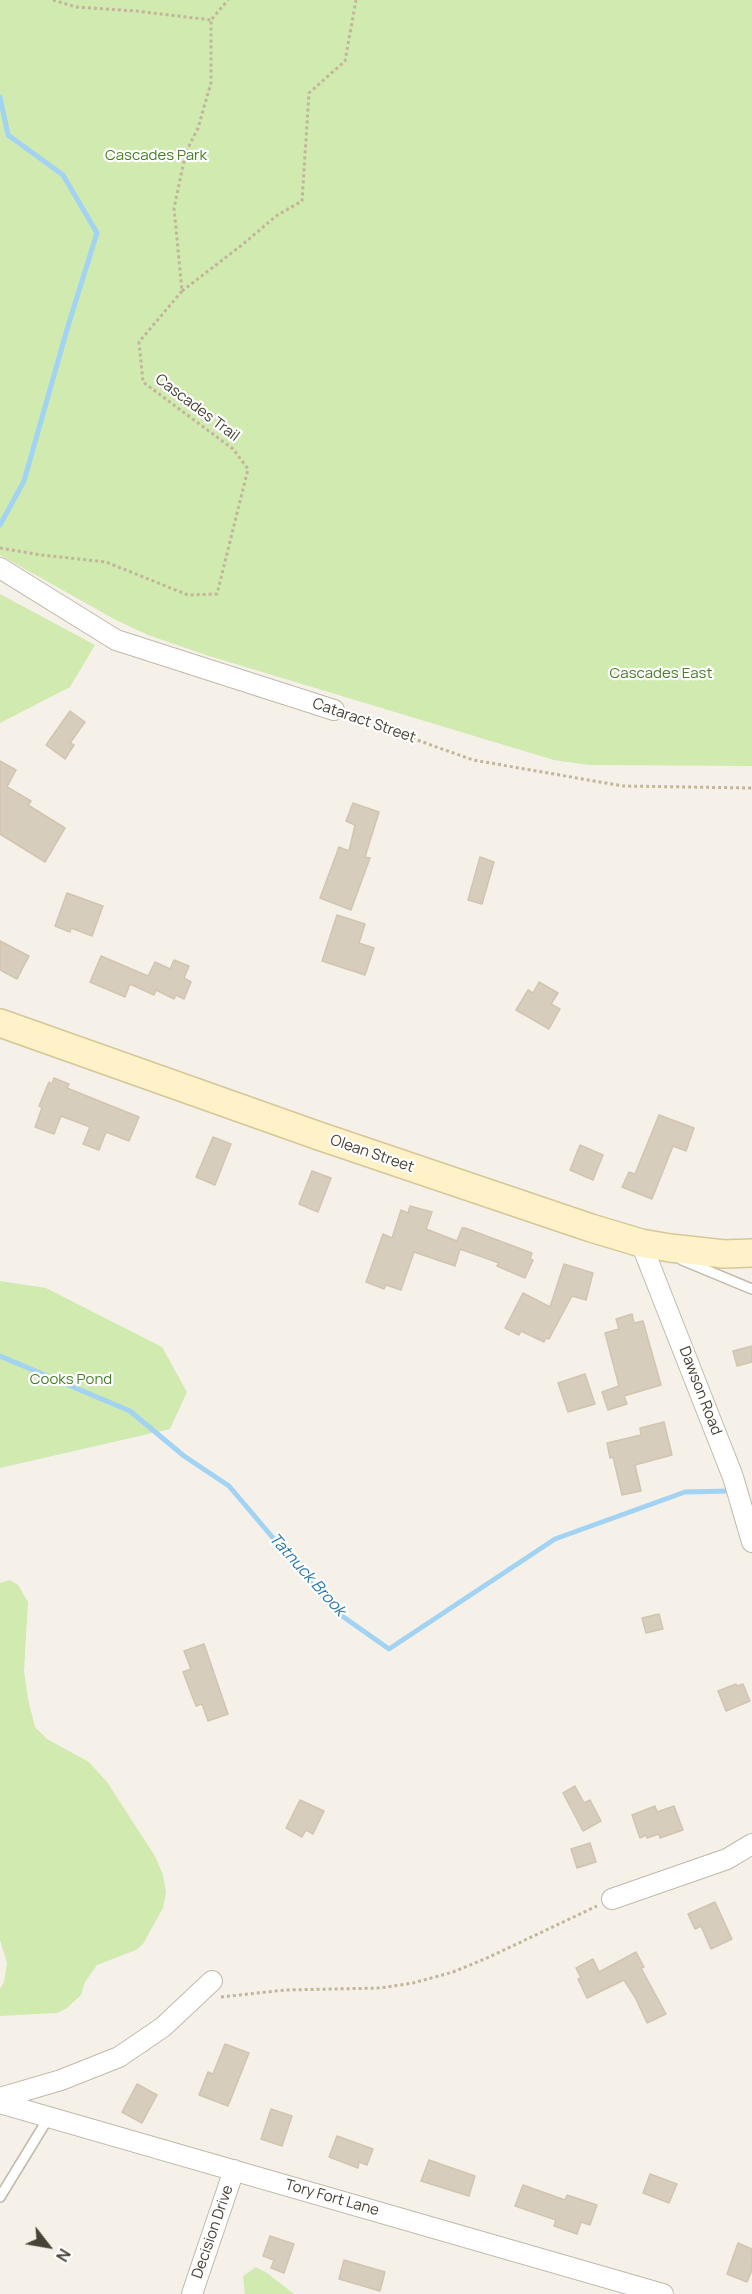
<!DOCTYPE html>
<html>
<head>
<meta charset="utf-8">
<style>
	body { margin:0 }
	#map { position:relative; width:752px; height:2294px; overflow:hidden; background:#f5f1e9; font-family:Manrope,sans-serif }
	canvas { display:block }
	.north { position:absolute; left:18px; top:2216px; width:60px; height:60px; -webkit-text-stroke:4px #fff; paint-order:stroke; rotate:121deg; font-size:16px; font-weight:700; line-height:24px; text-align:center; color:#494237 }
	.north::after { content:''; display:block; margin:auto; width:21px; height:27px; background:#494237; clip-path:polygon(50% 0,100% 100%,50% 72%,0 100%) }
</style>
</head>
<body>
<div id="map">
<canvas width="752" height="2294"></canvas>
<div class="north">N</div>
</div>
<script>
const ctx = document.querySelector('canvas').getContext('2d');
ctx.lineJoin = 'round';
function paint(path, color) {
  ctx.fillStyle = color;
  ctx.fill(path, 'evenodd');
}
function toPath(rows) {
  const path = new Path2D();
  for (const r of rows) {
    path.moveTo(r[0], r[1]);
    for (let i = 2; i < r.length; i += 2) path.lineTo(r[i], r[i + 1]);
  }
  return path;
}
function strokePath(path, color, width, dash) {
  ctx.strokeStyle = color;
  ctx.lineWidth = width;
  ctx.lineCap = dash ? 'butt' : 'round';
  ctx.setLineDash(dash || []);
  ctx.stroke(path);
}
function write(font, color, halo, rows, align = 'center') {
  ctx.font = font + ' Manrope,sans-serif';
  ctx.lineWidth = 4.5;
  ctx.setLineDash([]);
  ctx.textBaseline = 'middle';
  ctx.strokeStyle = halo;
  ctx.fillStyle = color;
  for (const [text, x, y, turn = 0] of rows) {
    ctx.save();
    ctx.translate(x, y);
    ctx.rotate((+turn || 0) * Math.PI / 180);
    ctx.textAlign = isNaN(turn) ? turn : align;
    if (halo) ctx.strokeText(text, 0, 0);
    ctx.fillText(text, 0, 0);
    ctx.restore();
  }
}
const green = toPath([
	[0,0,752,0,752,766,589,765,554,760,209,656,148,635,114,619,0,555],
	[0,594,95,645,70,687,0,723],
	[0,1281,46,1288,162,1347,187,1392,170,1429,0,1468],
	[10,1580,18,1585,28,1602,24,1671,28,1699,35,1727,47,1739,89,1762,107,1782,155,1856,163,1875,166,1893,163,1908,143,1944,136,1950,97,1965,85,1982,81,1995,67,2008,57,2013,0,2016,0,1989,4,1982,7,1963,0,1940,0,1583],
	[256,2267,267,2273,294,2294,245,2294,243,2276]
]);
const stream = toPath([
	[0,97,8,135,63,175,97,233,68,326,24,481,0,525],
	[0,1356,130,1411,184,1456,229,1486,335,1611,389,1649,555,1539,685,1492,729,1491]
]);
const building = toPath([
	[70,711,85,722,70,743,74,745,65,759,46,745,70,711],
	[0,761,16,770,7,787,31,801,28,805,65,828,45,862,0,834,0,761],
	[353,803,379,812,365,857,370,858,351,910,320,898,339,847,349,851,355,825,346,821,353,803],
	[480,857,494,862,482,904,468,900,480,857],
	[67,893,103,906,92,936,71,928,70,932,55,926,67,893],
	[337,915,365,924,359,943,374,948,365,975,322,961,337,915],
	[0,941,29,956,17,979,0,970,0,941],
	[101,956,148,976,155,962,170,969,174,960,189,966,184,978,191,982,184,999,176,995,174,999,156,990,154,995,130,984,125,997,90,982,101,956],
	[539,982,558,993,551,1004,560,1009,549,1029,516,1010,528,990,533,993,539,982],
	[54,1078,69,1084,67,1088,139,1117,129,1141,106,1132,99,1150,83,1144,90,1127,61,1116,54,1134,35,1127,42,1108,39,1106,49,1082,52,1084,54,1078],
	[659,1115,694,1128,686,1151,673,1146,652,1199,622,1187,629,1172,635,1174,659,1115],
	[213,1137,231,1144,215,1185,196,1177,213,1137],
	[580,1145,603,1155,593,1180,570,1170,580,1145],
	[312,1171,331,1178,318,1212,299,1204,312,1171],
	[410,1206,432,1212,426,1229,457,1241,462,1228,465,1228,532,1253,530,1259,533,1260,525,1278,497,1266,499,1263,460,1249,455,1266,414,1252,401,1290,386,1285,384,1289,366,1282,383,1234,392,1238,401,1210,408,1213,410,1206],
	[564,1264,593,1273,586,1300,572,1296,549,1339,546,1338,544,1342,521,1331,519,1335,505,1328,523,1293,550,1307,564,1264],
	[632,1314,634,1323,643,1321,661,1385,624,1396,627,1404,608,1410,602,1392,619,1386,605,1333,619,1329,616,1319,632,1314],
	[752,1346,752,1362,737,1366,733,1351,752,1346],
	[585,1374,595,1404,568,1412,558,1383,585,1374],
	[664,1422,672,1455,635,1465,641,1491,622,1495,613,1457,610,1458,607,1443,641,1435,640,1428,664,1422],
	[659,1614,663,1629,646,1633,642,1618,659,1614],
	[204,1644,228,1714,208,1721,202,1704,196,1706,183,1672,191,1669,184,1651,204,1644],
	[736,1684,737,1686,743,1684,750,1701,726,1711,718,1691,736,1684],
	[575,1786,584,1803,590,1800,601,1821,583,1831,563,1793,575,1786],
	[300,1800,324,1811,313,1834,306,1830,302,1837,286,1828,300,1800],
	[655,1806,657,1812,674,1806,683,1830,660,1838,659,1834,647,1838,646,1835,640,1838,632,1815,655,1806],
	[590,1843,596,1862,577,1868,571,1849,590,1843],
	[715,1902,732,1939,711,1949,701,1926,695,1929,688,1914,715,1902],
	[636,1952,644,1967,641,1968,666,2014,647,2023,635,1997,624,1980,587,1998,578,1979,581,1978,576,1968,593,1959,599,1972,636,1952],
	[225,2044,249,2053,228,2106,199,2095,208,2072,213,2074,225,2044],
	[137,2084,157,2095,142,2123,122,2112,137,2084],
	[271,2109,292,2116,282,2146,261,2139,271,2109],
	[337,2136,373,2149,367,2165,359,2162,358,2168,329,2157,337,2136],
	[429,2160,475,2176,469,2196,421,2181,429,2160],
	[650,2174,677,2184,669,2203,643,2193,650,2174],
	[523,2185,565,2200,567,2195,597,2205,590,2225,581,2222,577,2234,554,2226,556,2220,515,2206,523,2185],
	[270,2236,294,2244,284,2273,271,2268,274,2260,263,2256,270,2236],
	[738,2243,752,2249,752,2270,747,2282,727,2274,738,2243],
	[344,2260,385,2272,380,2291,339,2279,344,2260]
]);
const path = toPath([
	[53,0,76,7,136,11,211,20],
	[182,291,242,245,276,216,302,201,309,93,345,61,356,0],
	[0,548,42,555,106,562,188,595,217,594,248,469,233,449,143,382,139,342,182,291,174,208,186,152,198,128,211,83,211,20,228,0],
	[350,716,473,760,623,786,752,788],
	[221,1997,285,1990,380,1988,413,1983,453,1972,487,1958,597,1906]
]);
const lane = toPath([
	[682,1260,752,1289],
	[0,2197,49,2117]
]);
const street = toPath([
	[0,568,116,640,334,710],
	[641,1243,733,1477,752,1542],
	[612,1899,727,1859,752,1844],
	[0,2098,61,2080,119,2057,163,2027,212,1981],
	[0,2103,663,2294],
	[192,2294,234,2170]
]);
const secondary = toPath([
	[0,1023,319,1136,591,1228,641,1243,670,1248,724,1254,752,1253]
]);
const parkNames = [
	["Cascades Park",156,156],
	["Cascades East",661,674],
	["Cooks Pond",71,1380]
];
const streetNames = [
	["Cascades Trail",197,408,37],
	["Cataract Street",364,721,19],
	["Olean Street",372,1154,19],
	["Dawson Road",700,1391,69],
	["Tory Fort Lane",332,2198,16],
	["Decision Drive",213,2232,-71]
];
const waterNames = [
	["Tatnuck Brook",307,1575,48]
];
paint(green, '#d0eab0');
strokePath(stream, '#a3d3f3', 5);
paint(building, '#d7cdbd');
strokePath(building, '#d2c5b0', 1.5);
strokePath(lane, '#c1b9ab', 12);
strokePath(street, '#c1b9ab', 22);
strokePath(secondary, '#d7c697', 30);
strokePath(path, '#c3b59b', 3, [3, 3]);
strokePath(lane, '#fff', 9);
strokePath(street, '#fff', 20);
strokePath(secondary, '#fff2c8', 27);
write('15px', '#487e27', '#fff', parkNames);
write('15px', '#494237', '#fff', streetNames);
write('italic 16px', '#2a78b2', '#fff', waterNames);
</script>
</body>
</html>
